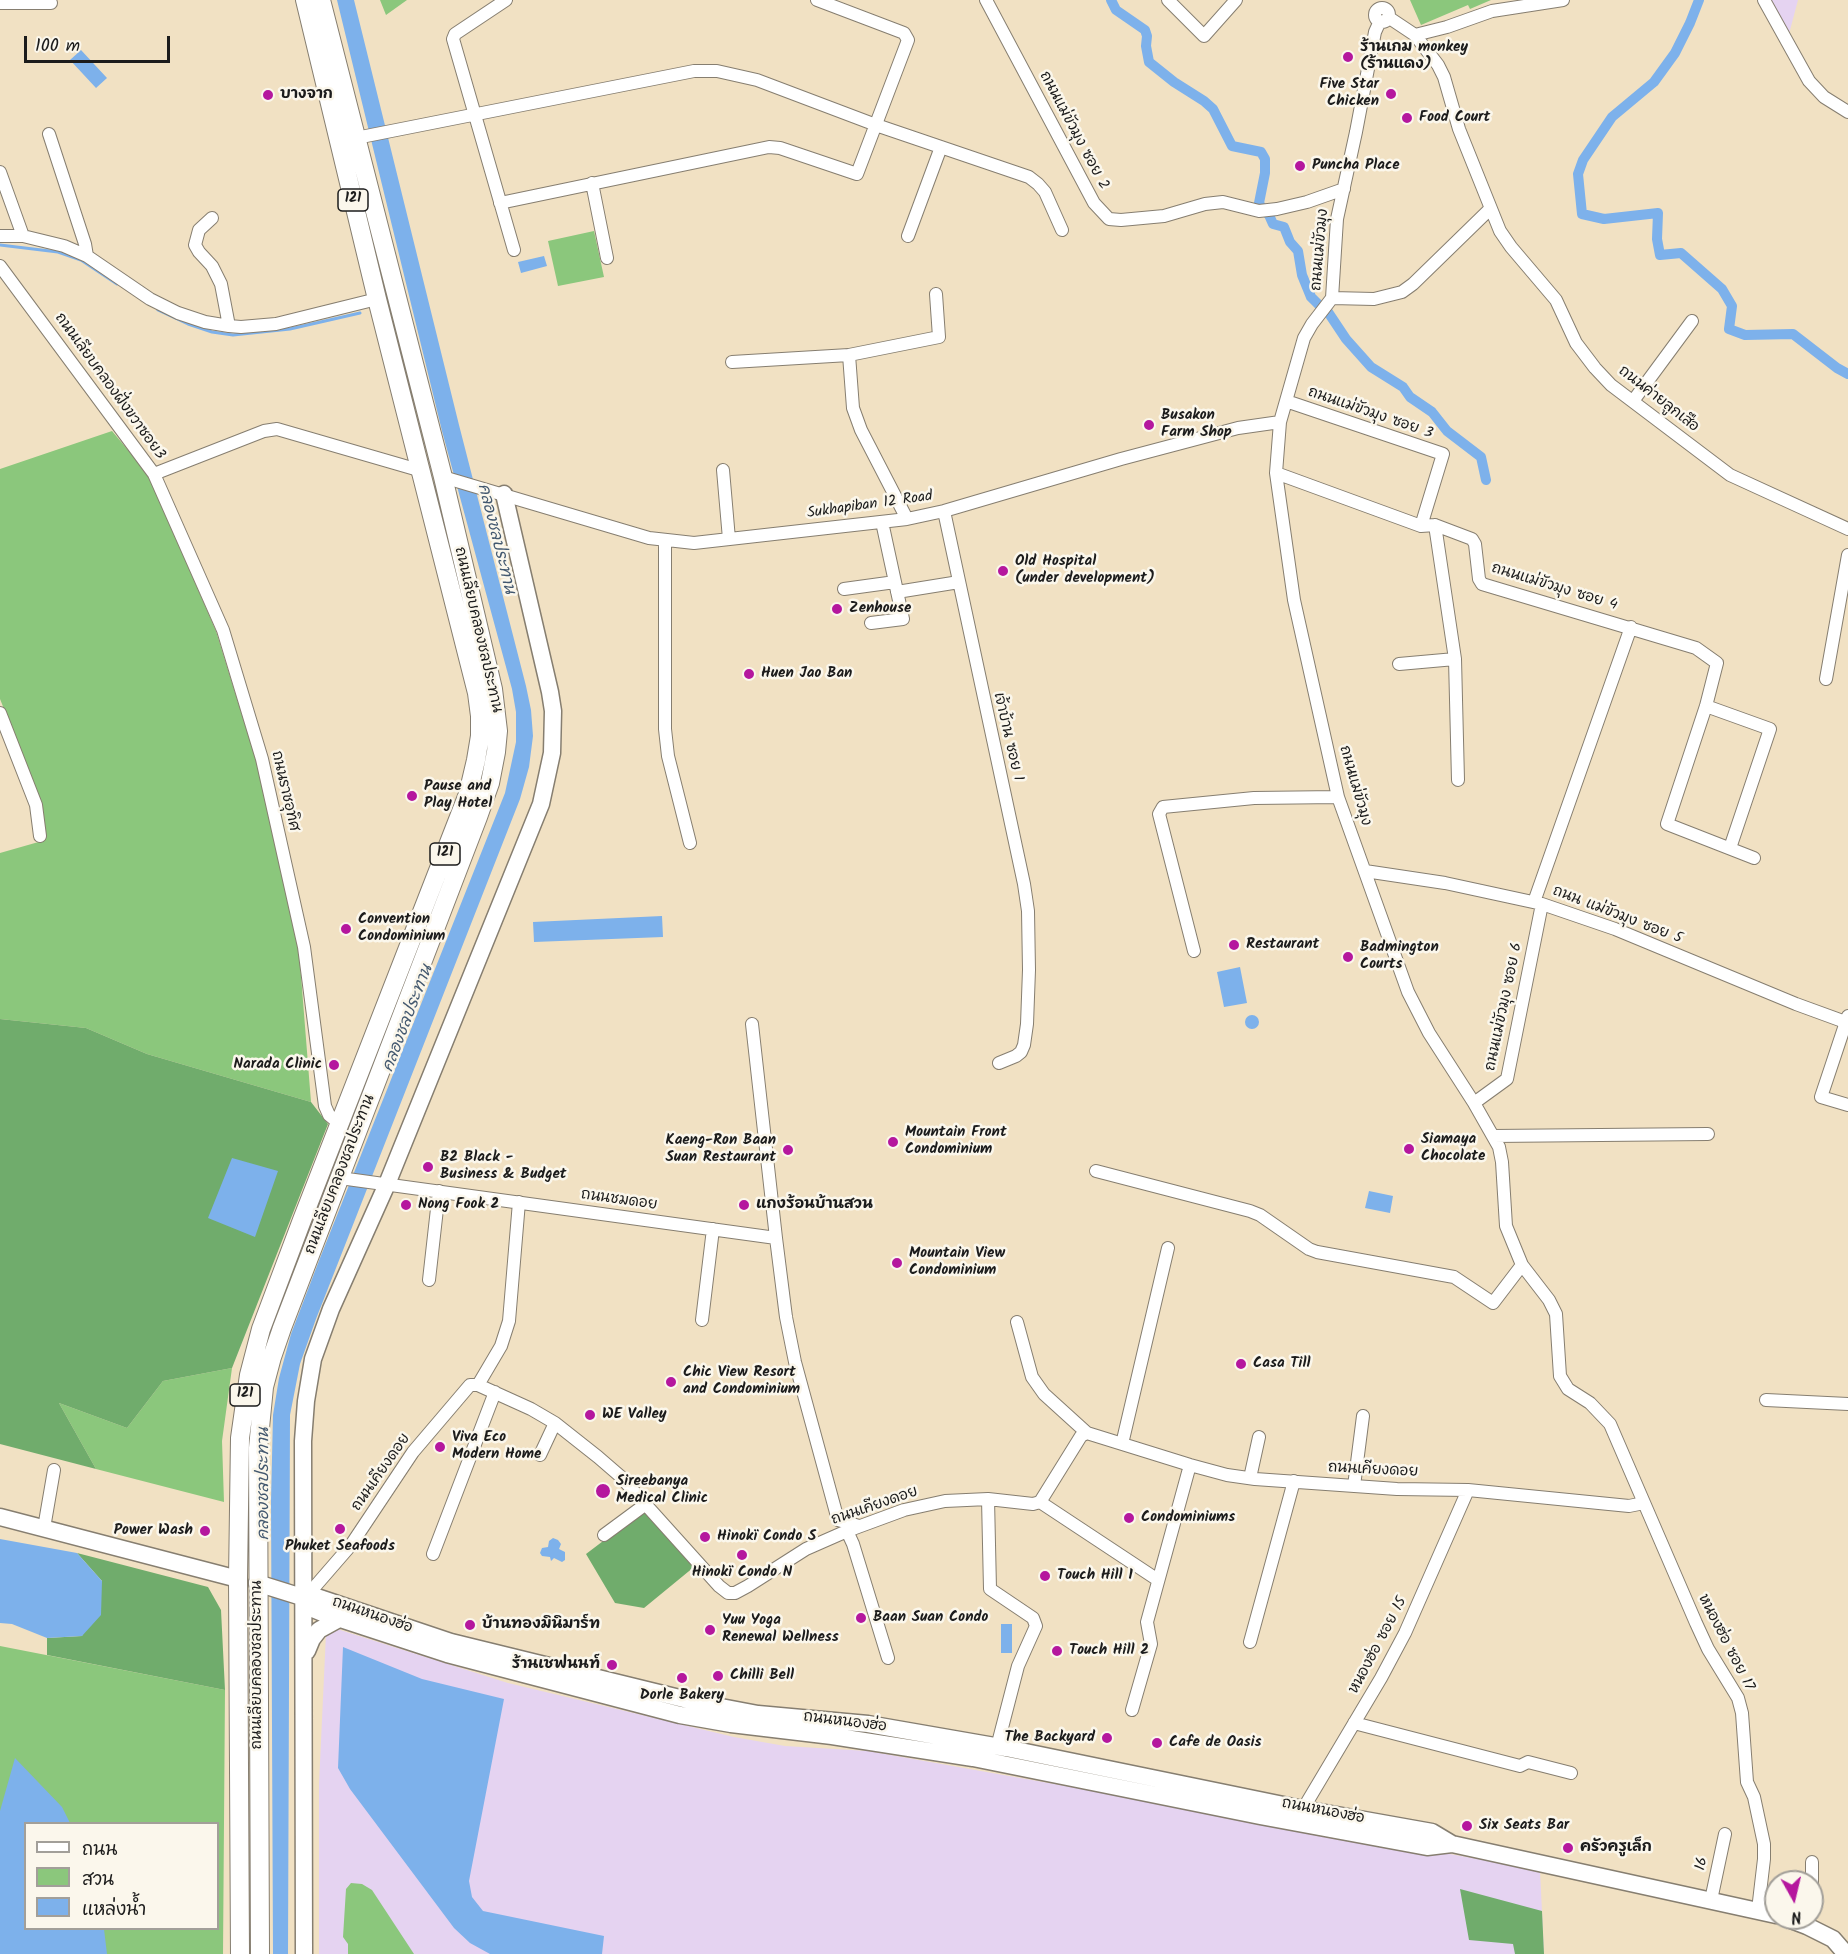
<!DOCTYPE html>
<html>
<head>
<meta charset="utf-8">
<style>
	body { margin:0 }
	#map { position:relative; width:1848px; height:1954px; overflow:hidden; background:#f1e1c3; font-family:Kalam,"Playpen Sans Thai",sans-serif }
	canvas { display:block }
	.legend { position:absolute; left:24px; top:1822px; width:195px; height:108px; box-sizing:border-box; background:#fbf7ec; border:2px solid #a29f99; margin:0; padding:8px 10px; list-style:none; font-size:18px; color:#1c1c1c }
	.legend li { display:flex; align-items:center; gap:12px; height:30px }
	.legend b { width:30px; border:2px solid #a29f99 }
	.north { position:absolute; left:1764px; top:1870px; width:60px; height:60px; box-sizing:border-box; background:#fbf7ec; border:2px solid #a29f99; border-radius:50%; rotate:172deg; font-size:16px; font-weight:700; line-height:24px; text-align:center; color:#1c1c1c }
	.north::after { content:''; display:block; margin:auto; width:21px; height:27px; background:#b5179e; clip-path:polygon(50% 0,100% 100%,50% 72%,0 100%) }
	.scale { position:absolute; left:24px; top:36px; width:146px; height:27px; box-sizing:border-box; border:3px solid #1c1c1c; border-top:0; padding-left:8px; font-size:18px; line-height:21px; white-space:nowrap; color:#1c1c1c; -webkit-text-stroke:4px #fbf7ec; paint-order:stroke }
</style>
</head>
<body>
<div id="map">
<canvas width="1848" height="1954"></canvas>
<ul class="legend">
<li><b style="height:8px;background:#fff"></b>ถนน</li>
<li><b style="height:16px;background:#8bc77c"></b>สวน</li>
<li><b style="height:16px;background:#7db1eb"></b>แหล่งน้ำ</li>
</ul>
<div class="north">N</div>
<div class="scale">100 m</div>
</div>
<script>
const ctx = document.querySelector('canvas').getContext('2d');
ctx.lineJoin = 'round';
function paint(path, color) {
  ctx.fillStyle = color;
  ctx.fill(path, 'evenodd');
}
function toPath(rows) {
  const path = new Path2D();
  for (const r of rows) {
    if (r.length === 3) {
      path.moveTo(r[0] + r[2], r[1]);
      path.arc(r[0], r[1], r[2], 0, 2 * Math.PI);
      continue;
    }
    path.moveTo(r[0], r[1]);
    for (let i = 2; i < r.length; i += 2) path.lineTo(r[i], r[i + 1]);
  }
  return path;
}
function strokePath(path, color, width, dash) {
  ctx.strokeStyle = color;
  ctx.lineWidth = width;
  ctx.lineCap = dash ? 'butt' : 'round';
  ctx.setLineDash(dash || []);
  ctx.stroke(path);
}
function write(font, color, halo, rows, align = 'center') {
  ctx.font = font + ' Kalam,"Playpen Sans Thai",sans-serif';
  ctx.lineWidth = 5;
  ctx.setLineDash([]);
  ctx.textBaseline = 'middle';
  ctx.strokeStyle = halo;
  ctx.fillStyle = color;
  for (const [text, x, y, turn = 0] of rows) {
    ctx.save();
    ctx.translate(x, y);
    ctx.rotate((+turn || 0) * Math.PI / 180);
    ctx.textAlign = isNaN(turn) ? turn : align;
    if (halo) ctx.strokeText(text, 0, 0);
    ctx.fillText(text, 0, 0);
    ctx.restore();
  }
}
const built = toPath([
	[1771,0,1798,0,1789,34],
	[337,1629,508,1683,734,1737,785,1746,868,1751,1540,1870,1544,1954,319,1954,319,1784,326,1634]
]);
const green = toPath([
	[380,0,407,0,386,15],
	[1410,0,1491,0,1470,9,1468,5,1421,25],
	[594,231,604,277,558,286,548,241],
	[112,431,148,474,216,631,258,767,298,938,311,1102,147,1054,86,1028,0,1019,0,853,42,841,39,796,0,699,0,469],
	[232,1368,222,1441,224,1502,96,1469,59,1403,127,1428,163,1381],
	[0,1646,225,1690,223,1954,0,1954],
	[26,1824,218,1824,218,1928,26,1928],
	[351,1883,362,1884,372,1890,414,1954,348,1954,348,1944,343,1937,346,1889]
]);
const forest = toPath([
	[0,1019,86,1028,147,1054,311,1102,328,1124,232,1368,163,1381,127,1428,59,1403,96,1469,0,1444],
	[644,1510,694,1567,644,1608,615,1603,586,1554],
	[77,1553,208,1587,221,1610,225,1690,47,1655,47,1638,82,1636,102,1581],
	[1460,1889,1542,1911,1544,1954,1515,1954,1513,1944,1469,1940]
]);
const water = toPath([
	[337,0,354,0,459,425,526,686,531,710,533,736,529,767,520,799,316,1319,300,1364,290,1415,288,1954,273,1954,271,1501,273,1415,279,1378,291,1334,320,1258,505,793,516,742,516,712,512,689,442,431],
	[81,50,107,78,96,88,70,60],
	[544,256,547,266,521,273,518,262],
	[662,916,663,937,534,942,533,922],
	[1240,967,1247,1003,1224,1007,1217,972],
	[1252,1022,7],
	[232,1158,278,1171,255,1237,208,1218],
	[1369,1191,1393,1196,1390,1213,1365,1208],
	[553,1538,558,1540,561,1544,559,1549,565,1552,565,1560,562,1562,554,1558,551,1561,550,1557,542,1556,540,1553,542,1548,548,1547,549,1541],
	[0,1539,77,1553,102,1581,101,1615,82,1636,47,1638,12,1624,0,1623],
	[1001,1624,1012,1624,1012,1653,1001,1653],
	[343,1647,422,1679,504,1699,469,1881,472,1897,483,1911,604,1936,602,1954,490,1954,470,1943,454,1928,350,1789,338,1768],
	[15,1758,62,1807,70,1823,26,1824,26,1928,104,1929,107,1954,0,1954,0,1811]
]);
const stream = toPath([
	[0,245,58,252,81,260,117,284],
	[158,310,188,324,212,332,233,335,290,329,360,313]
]);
const canal = toPath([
	[1111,0,1116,10,1145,30,1147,36,1146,46,1149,62,1174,82,1204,101,1213,109,1232,146,1261,152,1265,159,1265,173,1259,203,1263,210,1269,215,1273,224,1284,227,1290,242,1298,251,1302,275,1311,297,1322,308],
	[1699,0,1690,23,1675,53,1654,82,1612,117,1583,160,1578,174,1582,214,1604,219,1658,213,1657,239,1660,255,1681,253,1722,289,1732,306,1729,329,1745,335,1793,334,1837,368,1848,374],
	[1328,312,1346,339,1371,367,1403,387,1410,397,1432,412,1447,431,1481,457,1486,480]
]);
const street = toPath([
	[506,0,455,34,453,39,514,250],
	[986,0,1094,203,1109,219,1121,220,1164,216,1205,204,1223,202,1259,211,1277,209,1307,202,1344,189],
	[1168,0,1204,36,1236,0],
	[1764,0,1809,81,1824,97,1848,112],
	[0,3,51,3],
	[1382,15,7],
	[1388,17,1415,35,1438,65,1444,77,1459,129,1500,231,1511,247,1556,300,1576,343,1595,368,1611,385,1730,475,1848,529],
	[1380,21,1375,32,1356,132,1337,219,1332,298,1312,324,1304,338,1280,422,1276,473,1294,600,1338,797,1408,992,1429,1033,1474,1103,1499,1147,1502,1162,1506,1226,1522,1265,1549,1300,1556,1314,1560,1376,1568,1389,1590,1403,1610,1424,1696,1623,1708,1649,1738,1698,1742,1713,1747,1782,1754,1797,1764,1844,1764,1859,1758,1910],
	[1415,35,1447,27,1492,11,1563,0],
	[49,134,85,244,87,256],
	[356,138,694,71,717,71,757,80,876,125,1029,177,1038,184,1045,192,1062,230],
	[0,172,23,236],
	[592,183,607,258],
	[500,203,769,147,780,148,857,174,908,40,904,33,817,0],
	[212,218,199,230,195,245,199,252,212,266,221,284,229,326],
	[0,236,23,236,64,246,87,256,150,299,178,313,205,322,229,326,241,327,276,324,377,299],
	[908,236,941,147],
	[0,266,154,474,223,630,262,759,304,947,325,1106,329,1115,340,1124],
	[1332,298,1374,299,1402,292,1413,284,1490,209],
	[732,362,849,355],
	[1286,401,1443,454,1421,526],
	[1633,401,1692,321],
	[723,470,729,539],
	[1276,473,1421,526,1435,525,1472,539,1475,544,1479,579,1482,584,1696,648,1717,663,1706,706,1667,824,1754,858],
	[154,474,264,431,277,429,422,471],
	[443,477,649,538,694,543,907,519,944,511,1121,459,1238,428,1280,422],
	[944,511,1024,884,1028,911,1029,970,1027,1024,1024,1045,1021,1052,1016,1056,999,1063],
	[907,519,861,430,853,408,849,355,939,337,936,294],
	[1435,525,1455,659,1458,780],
	[665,541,665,729,668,756,690,843],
	[844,589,895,582],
	[897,592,959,582],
	[871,623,903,619,882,522],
	[1399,664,1455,659],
	[1826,679,1848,555],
	[1706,706,1770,729,1730,848],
	[0,713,36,805,40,836],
	[1365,871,1445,883,1542,904,1615,929,1796,1004,1848,1023],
	[1534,902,1631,627],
	[1194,951,1159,814,1163,807,1254,798,1338,797],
	[1848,1016,1821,1097,1848,1105],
	[752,1024,776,1238,786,1317,795,1362,838,1520,859,1526],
	[1474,1103,1507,1079,1542,904],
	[1493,1136,1708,1134],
	[1096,1171,1250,1211,1260,1215,1309,1249,1317,1252,1454,1277,1493,1303,1522,1265],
	[340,1178,776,1238],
	[429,1280,439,1191],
	[702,1320,713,1229],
	[1017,1322,1032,1377,1044,1394,1087,1433,1190,1465,1227,1475,1255,1479,1397,1489,1468,1490,1629,1506,1644,1503],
	[478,1385,501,1346,509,1321,519,1202],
	[1766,1400,1848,1404],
	[1122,1444,1168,1248],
	[540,1455,555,1423],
	[1250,1478,1259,1437],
	[1354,1486,1363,1416],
	[988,1499,990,1589,1033,1618,1036,1626,1018,1666,997,1747],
	[1040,1502,1158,1580],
	[44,1528,54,1470],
	[847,1531,853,1544,888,1658],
	[604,1535,646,1504],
	[433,1554,495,1392],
	[305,1598,351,1545,413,1452,470,1385,478,1385,531,1409,555,1423,598,1457,620,1476,719,1586,728,1593,735,1593,748,1586,806,1549,847,1531,904,1510,945,1501,988,1499,1033,1504,1040,1502,1081,1436,1087,1433],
	[1250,1642,1294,1481],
	[1132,1710,1151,1644,1147,1622,1190,1465],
	[1354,1723,1520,1766,1528,1762,1571,1773],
	[1303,1809,1381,1678,1405,1633,1468,1490],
	[1812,1862,1812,1894],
	[1711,1900,1725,1834]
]);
const secondary = toPath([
	[0,1517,238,1579],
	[257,1583,305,1598,317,1597,451,1642,700,1703,758,1714,868,1724,1006,1748,1303,1809,1432,1832,1452,1844],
	[305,1598,313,1609,325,1614,447,1654,680,1715,731,1724,832,1736,973,1758,1260,1816,1427,1847,1452,1844,1776,1915],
	[307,1651,312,1639,319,1630,339,1619],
	[1786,1918,1807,1926,1833,1939,1846,1954],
	[304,1954,303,1441,306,1401,313,1359,331,1309,387,1184,541,804,552,753,553,711,550,692,504,494]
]);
const primary = toPath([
	[240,1954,238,1579,240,1438,249,1375,261,1329,302,1220,468,794,476,760,480,736,480,716,477,693,377,299,305,0],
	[260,1954,258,1448,264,1387,272,1357,282,1328,478,817,490,783,496,752,498,731,493,689,443,477,321,0]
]);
const markers = [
	[1348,57,6,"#b5179e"],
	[1391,94,6,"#b5179e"],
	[268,95,6,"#b5179e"],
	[1407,118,6,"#b5179e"],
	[1300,166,6,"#b5179e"],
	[1149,425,6,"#b5179e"],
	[1003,571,6,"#b5179e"],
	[837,609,6,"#b5179e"],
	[749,674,6,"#b5179e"],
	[412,796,6,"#b5179e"],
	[346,929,6,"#b5179e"],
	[1234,945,6,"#b5179e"],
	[1348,957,6,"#b5179e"],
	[334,1065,6,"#b5179e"],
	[893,1142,6,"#b5179e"],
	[1409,1149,6,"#b5179e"],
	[788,1150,6,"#b5179e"],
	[428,1167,6,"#b5179e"],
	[406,1205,6,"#b5179e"],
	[744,1205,6,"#b5179e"],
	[897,1263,6,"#b5179e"],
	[1241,1364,6,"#b5179e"],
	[671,1382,6,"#b5179e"],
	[590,1415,6,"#b5179e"],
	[440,1447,6,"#b5179e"],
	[603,1491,8,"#b5179e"],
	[1129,1518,6,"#b5179e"],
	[340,1529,6,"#b5179e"],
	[205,1531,6,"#b5179e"],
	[705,1537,6,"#b5179e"],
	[742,1555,6,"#b5179e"],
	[1045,1576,6,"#b5179e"],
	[861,1618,6,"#b5179e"],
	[470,1625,6,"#b5179e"],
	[710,1630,6,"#b5179e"],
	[1057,1651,6,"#b5179e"],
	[612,1665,6,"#b5179e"],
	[718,1676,6,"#b5179e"],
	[682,1678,6,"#b5179e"],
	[1107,1738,6,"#b5179e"],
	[1157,1743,6,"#b5179e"],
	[1467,1826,6,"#b5179e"],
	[1568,1848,6,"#b5179e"]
];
const shields = [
	[353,200,30],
	[445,854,30],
	[245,1395,30]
];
const shieldNames = [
	["121",353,200],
	["121",445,854],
	["121",245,1395]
];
const poiNames = [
	["ร้านเกม monkey",1360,48],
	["(ร้านแดง)",1360,65],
	["Five Star",1379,85,"right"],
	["Chicken",1379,102,"right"],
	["บางจาก",280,95],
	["Food Court",1419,118],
	["Puncha Place",1312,166],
	["Busakon",1161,416],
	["Farm Shop",1161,433],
	["Old Hospital",1015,562],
	["(under development)",1015,579],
	["Zenhouse",849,609],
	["Huen Jao Ban",761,674],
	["Pause and",424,787],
	["Play Hotel",424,804],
	["Convention",358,920],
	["Condominium",358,937],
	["Restaurant",1246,945],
	["Badmington",1360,948],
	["Courts",1360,965],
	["Narada Clinic",322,1065,"right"],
	["Mountain Front",905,1133],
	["Condominium",905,1150],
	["Siamaya",1421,1140],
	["Chocolate",1421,1157],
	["Kaeng-Ron Baan",776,1141,"right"],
	["Suan Restaurant",776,1158,"right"],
	["B2 Black -",440,1158],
	["Business & Budget",440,1175],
	["Nong Fook 2",418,1205],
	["แกงร้อนบ้านสวน",756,1205],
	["Mountain View",909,1254],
	["Condominium",909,1271],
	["Casa Till",1253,1364],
	["Chic View Resort",683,1373],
	["and Condominium",683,1390],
	["WE Valley",602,1415],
	["Viva Eco",452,1438],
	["Modern Home",452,1455],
	["Sireebanya",616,1482],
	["Medical Clinic",616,1499],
	["Condominiums",1141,1518],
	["Power Wash",193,1531,"right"],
	["Hinokï Condo S",717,1537],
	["Phuket Seafoods",340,1547,"center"],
	["Hinokï Condo N",742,1573,"center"],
	["Touch Hill 1",1057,1576],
	["Baan Suan Condo",873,1618],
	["Yuu Yoga",722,1621],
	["Renewal Wellness",722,1638],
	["บ้านทองมินิมาร์ท",482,1625],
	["Touch Hill 2",1069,1651],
	["ร้านเชฟนนท์",600,1665,"right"],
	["Chilli Bell",730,1676],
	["Dorle Bakery",682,1696,"center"],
	["The Backyard",1095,1738,"right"],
	["Cafe de Oasis",1169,1743],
	["Six Seats Bar",1479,1826],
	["ครัวครูเล็ก",1580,1848]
];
const streetNames = [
	["ถนนแม่ขัวมุง ซอย 2",1073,131,62],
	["ถนนแม่ขัวมุง",1321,250,-85],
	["ถนนเลียบคลองฝั่งขวาซอย3",109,387,54],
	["ถนนค่ายลูกเสือ",1658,400,38],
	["ถนนแม่ขัวมุง ซอย 3",1370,414,19],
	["Sukhapiban 12 Road",870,506,-8],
	["ถนนแม่ขัวมุง ซอย 4",1554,588,17],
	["ถนนเลียบคลองชลประทาน",477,630,77],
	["เจ้าบ้าน ซอย 1",1007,737,77],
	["ถนนแม่ขัวมุง",1354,786,74],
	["ถนนราชอุทิศ",284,791,77],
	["ถนน แม่ขัวมุง ซอย 5",1617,916,21],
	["ถนนแม่ขัวมุง ซอย 6",1505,1007,-78],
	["ถนนเลียบคลองชลประทาน",341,1175,-69],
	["ถนนชมดอย",619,1201,8],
	["ถนนเคียงดอย",1373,1471,3],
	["ถนนเคียงดอย",382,1473,-55],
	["ถนนเคียงดอย",875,1507,-19],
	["ถนนหนองฮ่อ",372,1616,19],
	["หนองฮ่อ ซอย 17",1725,1643,63],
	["หนองฮ่อ ซอย 15",1379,1646,-62],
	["ถนนเลียบคลองชลประทาน",258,1665,-90],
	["ถนนหนองฮ่อ",845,1723,7],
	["ถนนหนองฮ่อ",1323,1812,11],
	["16",1703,1864,-78]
];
const waterNames = [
	["คลองชลประทาน",495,539,76],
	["คลองชลประทาน",409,1019,-69],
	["คลองชลประทาน",265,1484,-90]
];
paint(built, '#e5d3f1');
paint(green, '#8bc77c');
paint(forest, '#70ac6c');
paint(water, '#7db1eb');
strokePath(stream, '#7db1eb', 3);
strokePath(canal, '#7db1eb', 10);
strokePath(street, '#867e70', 14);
strokePath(secondary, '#867e70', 19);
strokePath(primary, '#867e70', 20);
strokePath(street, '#fff', 12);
strokePath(secondary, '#fff', 16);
strokePath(primary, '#fff', 18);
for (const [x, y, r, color] of markers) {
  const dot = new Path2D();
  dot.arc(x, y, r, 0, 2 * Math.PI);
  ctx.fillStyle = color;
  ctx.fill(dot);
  strokePath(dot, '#fbf7ec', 2);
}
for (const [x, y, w] of shields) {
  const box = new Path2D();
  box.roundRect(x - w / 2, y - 11, w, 22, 4.5);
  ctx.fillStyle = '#fbf7ec';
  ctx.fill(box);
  strokePath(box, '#1c1c1c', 1.5);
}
write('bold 14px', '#1c1c1c', null, shieldNames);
write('bold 15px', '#1c1c1c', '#fbf7ec', poiNames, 'left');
write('15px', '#1c1c1c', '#fbf7ec', streetNames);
write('italic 16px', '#43586f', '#fbf7ec', waterNames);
</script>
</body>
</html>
